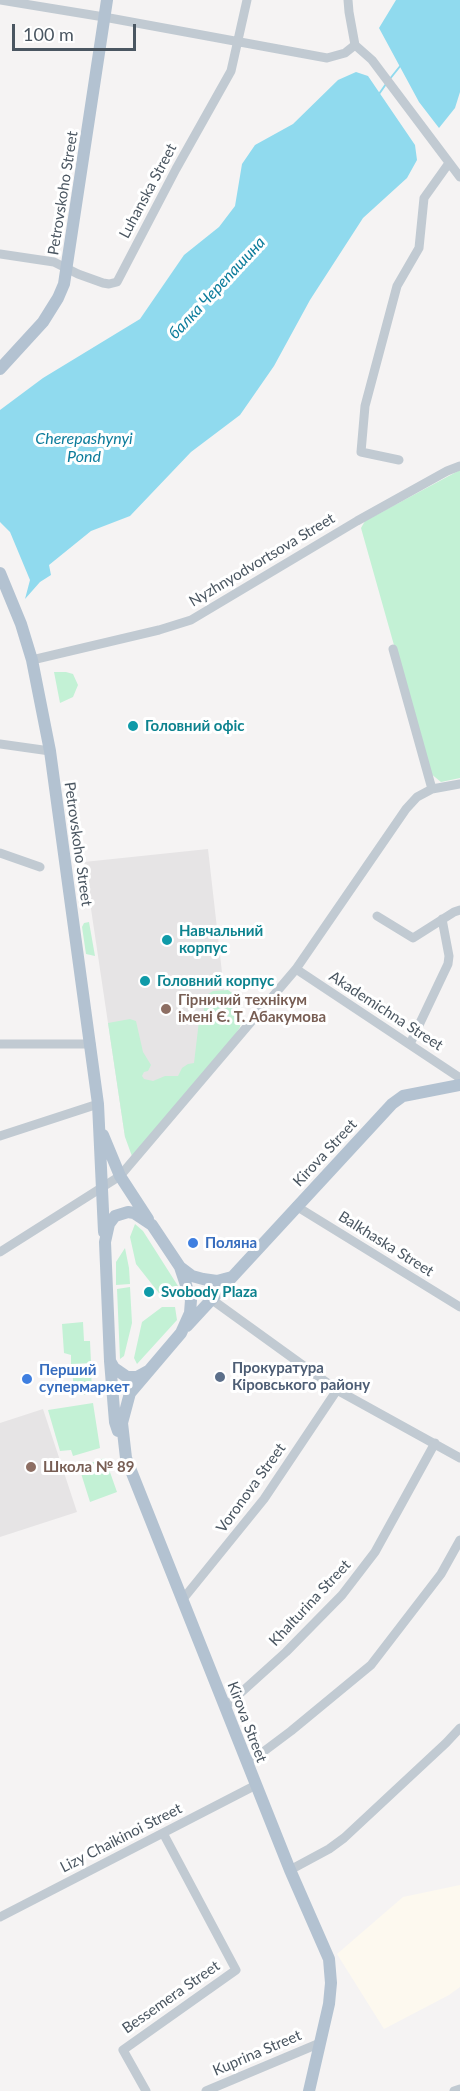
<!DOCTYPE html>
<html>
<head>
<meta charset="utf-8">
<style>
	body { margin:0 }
	#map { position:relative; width:460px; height:2091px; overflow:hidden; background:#f5f3f3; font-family:Lato,sans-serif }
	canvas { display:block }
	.scale { position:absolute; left:12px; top:24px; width:124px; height:27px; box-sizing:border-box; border:3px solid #4a5661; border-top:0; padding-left:8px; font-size:18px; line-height:21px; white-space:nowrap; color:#4a5661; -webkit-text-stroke:4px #fff; paint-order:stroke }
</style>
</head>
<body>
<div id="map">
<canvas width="460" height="2091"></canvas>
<div class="scale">100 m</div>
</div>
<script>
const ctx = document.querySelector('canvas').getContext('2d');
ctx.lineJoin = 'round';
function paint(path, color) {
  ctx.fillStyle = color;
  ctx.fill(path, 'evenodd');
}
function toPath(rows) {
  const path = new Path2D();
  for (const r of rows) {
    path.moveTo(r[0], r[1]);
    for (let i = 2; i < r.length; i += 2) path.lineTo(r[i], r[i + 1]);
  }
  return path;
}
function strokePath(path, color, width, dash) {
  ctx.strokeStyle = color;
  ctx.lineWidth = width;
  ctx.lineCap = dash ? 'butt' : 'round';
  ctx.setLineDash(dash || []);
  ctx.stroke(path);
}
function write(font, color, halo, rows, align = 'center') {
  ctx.font = font + ' Lato,sans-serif';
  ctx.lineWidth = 6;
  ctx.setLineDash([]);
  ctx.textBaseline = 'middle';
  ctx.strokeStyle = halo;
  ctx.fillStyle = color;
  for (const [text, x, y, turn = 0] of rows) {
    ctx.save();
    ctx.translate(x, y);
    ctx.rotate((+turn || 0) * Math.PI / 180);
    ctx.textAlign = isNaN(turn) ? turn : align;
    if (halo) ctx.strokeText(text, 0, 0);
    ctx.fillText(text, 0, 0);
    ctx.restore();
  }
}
const commercial = toPath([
	[460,1885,460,1987,449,1995,384,2029,337,1954,403,1897]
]);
const education = toPath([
	[208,849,230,1043,125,1137,84,862],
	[43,1409,77,1512,0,1537,0,1423]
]);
const green = toPath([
	[460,470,460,778,441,782,430,773,361,528,365,521],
	[54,672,66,672,73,674,78,685,73,697,60,703],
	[89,922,95,956,86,954,82,927,84,923],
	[228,990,238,997,243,1011,240,1027,230,1043,133,1159,125,1137,108,1023,130,1019,136,1021,143,1052,151,1065,148,1071,144,1072,142,1076,144,1079,153,1081,165,1076,178,1076,182,1068,188,1064,194,1063,199,1021,205,1017,203,1003,208,994,213,991],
	[135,1224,143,1231,178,1286,175,1297,162,1297,136,1264,130,1237],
	[125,1248,129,1268,130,1284,116,1285,116,1262],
	[130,1287,132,1323,124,1356,120,1359,117,1289],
	[162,1307,175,1307,177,1320,137,1364,134,1358,142,1322],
	[83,1322,84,1341,90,1341,91,1363,71,1364,71,1355,64,1353,62,1324],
	[91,1367,92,1394,76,1395,74,1392,72,1368],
	[93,1403,100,1448,73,1456,71,1450,60,1451,48,1410],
	[105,1458,117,1492,90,1502,79,1467]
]);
const water = toPath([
	[396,0,460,0,460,92,455,108,439,128,419,102,379,28],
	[356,72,368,76,415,145,417,160,407,178,363,218,310,300,274,366,240,415,191,452,130,516,91,531,49,565,51,575,40,582,25,599,30,580,10,532,0,522,0,410,43,378,140,319,184,255,219,227,235,206,242,164,255,145,293,124,338,80]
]);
const stream = toPath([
	[389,80,401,65],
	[379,94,386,84]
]);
const minor = toPath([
	[0,0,104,17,327,58,345,53,355,45],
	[348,0,349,12,355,45],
	[355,45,372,60,460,177],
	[0,254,54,262,78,274,103,283,109,284,117,282,176,169,231,71,247,0],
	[399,460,361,452,365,406,397,286,419,248,424,198,449,163],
	[393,649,432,789],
	[32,660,159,630,191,620,357,521,447,471,460,466],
	[0,744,50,751],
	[0,853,40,867],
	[377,916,413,938,454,912,460,910],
	[296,969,460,1078],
	[0,1044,91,1044],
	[410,1044,448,964,449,956,442,919],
	[0,1136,98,1104],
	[296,1206,460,1307],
	[0,1252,120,1176,296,969,406,809,417,797,432,789,460,784],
	[211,1299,337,1390,460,1458],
	[183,1599,264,1499,337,1390],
	[225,1707,286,1652,342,1595,375,1552,435,1443],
	[247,1764,291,1731,371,1665,441,1574,460,1540],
	[290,1870,329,1849,344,1838,446,1743,460,1728],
	[0,1917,256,1785],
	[146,2091,123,2050,236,1970,163,1833],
	[206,2091,320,2043],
	[454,2091,460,2089]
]);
const major = toPath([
	[0,369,43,322,58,298,64,284,107,0],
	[0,573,21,624,32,660,50,751,98,1104,104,1232],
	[103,1135,120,1176,148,1219],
	[180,1267,192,1276,203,1279,217,1281,232,1277],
	[187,1326,392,1104,403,1096,460,1085],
	[110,1361,115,1422,118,1431],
	[148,1371,137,1377,127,1377,114,1368,110,1361,105,1242,109,1224,115,1216,128,1212,134,1213,152,1225,180,1267,191,1300,190,1313,181,1333,130,1393,122,1423,126,1458,290,1870,329,1959,331,1983,329,2004,309,2091]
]);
const markers = [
	[133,726,6,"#0f9aa8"],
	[167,940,6,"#0f9aa8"],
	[145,981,6,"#0f9aa8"],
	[166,1009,6,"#8d6e63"],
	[193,1243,6,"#3f7fe0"],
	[149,1292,6,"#0f9aa8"],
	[220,1377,6,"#5c6f8a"],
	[27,1379,6,"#3f7fe0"],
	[31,1467,6,"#8d6e63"]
];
const streetNames = [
	["Luhanska Street",148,191,-62],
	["Petrovskoho Street",63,193,-81],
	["Nyzhnyodvortsova Street",262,560,-31],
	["Petrovskoho Street",78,844,82],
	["Akademichna Street",386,1011,33],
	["Kirova Street",325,1153,-47],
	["Balkhaska Street",386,1244,32],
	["Voronova Street",251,1488,-54],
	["Khalturina Street",310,1603,-47],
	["Kirova Street",247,1722,69],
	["Lizy Chaikinoi Street",121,1838,-27],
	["Bessemera Street",171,1997,-35],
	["Kuprina Street",257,2053,-23]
];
const cultureNames = [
	["Головний офіс",145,726],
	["Навчальний",179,931],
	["корпус",179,948],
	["Головний корпус",157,981],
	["Svobody Plaza",161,1292]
];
const educationNames = [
	["Гірничий технікум",178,1000],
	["імені Є. Т. Абакумова",178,1017],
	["Школа № 89",43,1467]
];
const shopNames = [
	["Поляна",205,1243],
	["Перший",39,1370],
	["супермаркет",39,1387]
];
const serviceNames = [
	["Прокуратура",232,1368],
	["Кіровського району",232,1385]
];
const waterNames = [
	["балка Черепашина",217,288,-47],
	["Cherepashynyi",84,439],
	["Pond",84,457]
];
paint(commercial, '#fdf9ef');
paint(education, '#e6e4e5');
paint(green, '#c3f1d5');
paint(water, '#90daee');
strokePath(stream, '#90daee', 2);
strokePath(minor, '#c1cad2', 9);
strokePath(major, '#b3c2d1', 12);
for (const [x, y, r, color] of markers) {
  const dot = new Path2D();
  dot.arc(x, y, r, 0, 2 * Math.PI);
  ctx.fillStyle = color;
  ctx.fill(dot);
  strokePath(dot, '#fff', 2);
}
write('15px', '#4a5661', '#fff', streetNames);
write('bold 15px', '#0d838f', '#fff', cultureNames, 'left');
write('bold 15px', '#785e54', '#fff', educationNames, 'left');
write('bold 15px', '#366cbe', '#fff', shopNames, 'left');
write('bold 15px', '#4e5e75', '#fff', serviceNames, 'left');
write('italic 16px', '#0c7c9b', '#fff', waterNames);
</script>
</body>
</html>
